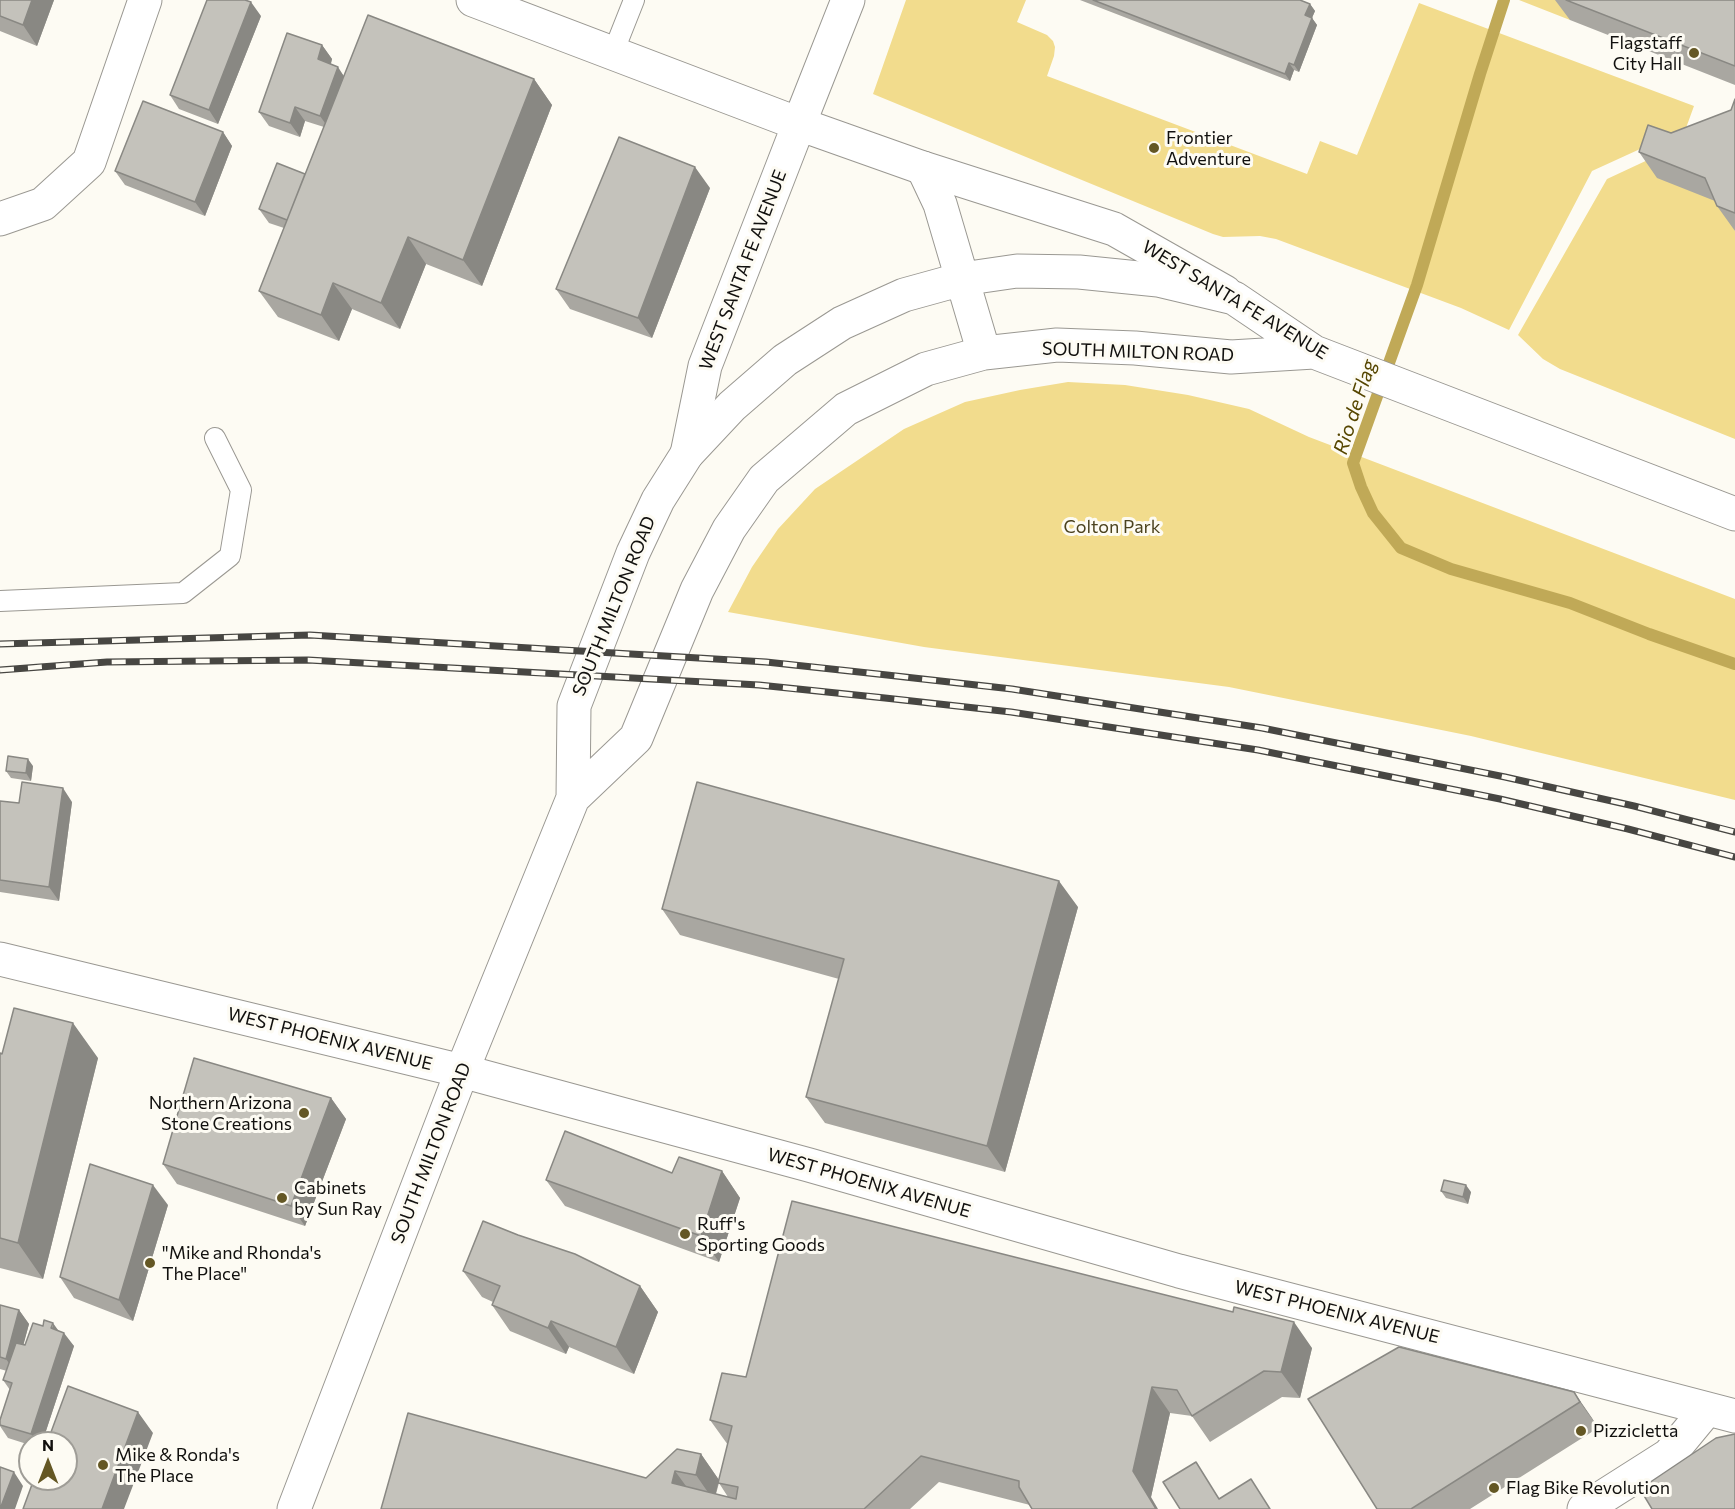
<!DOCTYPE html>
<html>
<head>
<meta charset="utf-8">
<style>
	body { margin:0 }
	#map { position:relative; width:1735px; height:1509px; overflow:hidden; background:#fdfbf3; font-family:Commissioner,sans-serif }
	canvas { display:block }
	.north { position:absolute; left:18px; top:1431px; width:60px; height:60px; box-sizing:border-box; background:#fdfbf3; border:2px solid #9f9d97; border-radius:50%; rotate:0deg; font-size:16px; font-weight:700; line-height:24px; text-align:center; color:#11100e }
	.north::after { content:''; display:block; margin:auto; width:21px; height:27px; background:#645724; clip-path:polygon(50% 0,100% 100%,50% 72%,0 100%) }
</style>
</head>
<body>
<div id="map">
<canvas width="1735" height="1509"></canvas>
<div class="north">N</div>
</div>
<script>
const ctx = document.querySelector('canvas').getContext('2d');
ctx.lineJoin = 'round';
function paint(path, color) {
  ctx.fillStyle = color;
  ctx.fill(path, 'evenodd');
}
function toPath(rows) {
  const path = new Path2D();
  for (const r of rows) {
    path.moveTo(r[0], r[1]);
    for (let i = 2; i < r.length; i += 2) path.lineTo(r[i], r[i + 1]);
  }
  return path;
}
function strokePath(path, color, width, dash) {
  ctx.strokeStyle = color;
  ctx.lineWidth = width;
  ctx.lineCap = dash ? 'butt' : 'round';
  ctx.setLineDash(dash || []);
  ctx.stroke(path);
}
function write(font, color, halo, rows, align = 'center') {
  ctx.font = font + ' Commissioner,sans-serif';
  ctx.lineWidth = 6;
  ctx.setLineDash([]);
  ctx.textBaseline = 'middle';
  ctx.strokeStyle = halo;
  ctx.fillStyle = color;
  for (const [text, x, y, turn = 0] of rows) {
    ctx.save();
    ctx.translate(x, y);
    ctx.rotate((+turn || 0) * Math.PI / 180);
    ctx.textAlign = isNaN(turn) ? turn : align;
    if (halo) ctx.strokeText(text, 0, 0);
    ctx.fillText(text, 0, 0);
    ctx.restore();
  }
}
const green = toPath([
	[906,0,1026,0,1017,22,1047,35,1053,41,1055,47,1054,56,1047,76,1307,174,1320,141,1357,155,1419,3,1694,106,1686,128,1592,171,1509,330,1461,308,1276,239,1260,236,1223,237,1213,234,873,94],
	[1519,0,1577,0,1570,20],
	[1667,151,1723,204,1735,231,1735,439,1560,369,1543,359,1518,335,1607,179],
	[1068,382,1125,385,1188,395,1249,409,1309,437,1735,599,1735,800,1471,736,1229,687,924,647,728,612,752,567,778,529,815,489,904,429,965,402,1020,390]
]);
const stream = toPath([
	[1504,0,1480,74,1417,285,1353,463,1361,487,1373,513,1401,548,1451,569,1570,603,1649,634,1735,664]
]);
const service = toPath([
	[613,53,634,0],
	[0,601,183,593,230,556,241,490,215,438]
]);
const minor = toPath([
	[799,124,848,0],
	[0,219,43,204,89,162,145,0],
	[0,959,462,1071,809,1165,1179,1271,1735,1416],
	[1584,1509,1669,1455,1707,1409]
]);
const tertiary = toPath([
	[473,0,799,124,923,168,1114,229,1225,292],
	[687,454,705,366,799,124]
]);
const primary = toPath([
	[923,168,940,204,984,353],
	[573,798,636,738,697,590,729,529,764,479,846,409,926,369,984,353,1057,345,1135,348,1231,357,1314,352],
	[294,1509,462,1071,573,798,574,706,633,553,658,500,687,454,732,406,785,360,842,323,904,295,962,279,1017,271,1079,272,1158,280,1234,298,1314,352,1735,514]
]);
const rail = toPath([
	[0,644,310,635,766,662,887,675,1012,689,1262,728,1505,777,1634,806,1735,832],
	[0,670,107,662,308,660,759,685,885,698,1011,712,1258,750,1500,799,1628,829,1735,857]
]);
const wall = toPath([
	[0,0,54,0,37,46,0,31],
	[1080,0,1300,0,1310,4,1315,11,1312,18,1317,25,1299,72,1294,70,1290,81],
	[1555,0,1735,0,1735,85,1570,20],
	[261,16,218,124,179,109,170,95],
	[322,45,332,59,331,64,344,76,534,79,552,105,482,286,426,264,400,329,352,309,339,341,278,317,259,291,284,228,269,223,259,209,305,174,324,127,305,121,300,137,269,126,259,112],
	[1735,99,1735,231,1717,206,1715,201,1657,178,1639,152,1671,133,1731,110],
	[223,132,232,146,205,216,125,185,115,171],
	[710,188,652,338,570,309,556,289],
	[33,766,31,781,11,778,6,771],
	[0,801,19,803,72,802,59,901,0,892],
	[1078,907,1005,1172,825,1123,806,1097,839,979,680,935,662,909],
	[0,1053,98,1058,43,1279,0,1268],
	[331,1098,346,1119,305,1226,177,1184,163,1164],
	[722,1171,740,1198,719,1262,565,1206,546,1180,672,1173],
	[1441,1191,1471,1192,1468,1204,1446,1198],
	[168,1205,133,1321,74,1298,60,1277],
	[463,1271,640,1286,658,1312,634,1374,569,1347,566,1354,510,1331,492,1305,493,1302,482,1297],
	[0,1305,19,1310,29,1324,23,1345,25,1345,58,1331,74,1346,42,1443,30,1443,30,1445,8,1438,0,1426,0,1420,10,1390,3,1380,7,1371,0,1369],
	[1312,1348,1300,1398,1282,1397,1210,1442,1192,1416,1170,1413,1151,1497,1030,1505,939,1482,910,1509,381,1509,646,1478,701,1454,719,1480,728,1445,710,1420,746,1377],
	[719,1483,728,1497,716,1494],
	[1574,1392,1598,1428,1470,1509,1377,1509]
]);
const shadedWall = toPath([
	[32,0,54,0,37,46,23,25],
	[251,2,261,16,218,124,209,110],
	[1310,4,1315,11,1310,22,1305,15],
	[1312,18,1317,25,1299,72,1294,65],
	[322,45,332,59,328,73,318,59],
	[1289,63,1294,70,1290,81,1285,74],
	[338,67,347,81,330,130,320,116],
	[534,79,552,105,482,286,463,260],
	[295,107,305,121,300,137,290,123],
	[223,132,232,146,205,216,195,202],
	[695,167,710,188,652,338,638,318],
	[408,237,426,264,400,329,381,303],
	[333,283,352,309,339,341,321,315],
	[28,759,33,766,31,781,26,773],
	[63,788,72,802,59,901,49,887],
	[1059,881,1078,907,1005,1172,987,1146],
	[73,1023,98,1058,43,1279,18,1243],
	[331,1098,346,1119,305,1226,291,1206],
	[722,1171,740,1198,719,1262,701,1236],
	[153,1185,168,1205,133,1321,119,1300],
	[1466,1185,1471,1192,1468,1204,1463,1197],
	[640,1286,658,1312,634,1374,616,1347],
	[19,1310,29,1324,16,1373,6,1359],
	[551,1321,569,1347,566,1354,548,1328],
	[1294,1322,1312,1348,1300,1398,1281,1372],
	[53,1323,63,1337,64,1333,74,1346,42,1443,37,1443,31,1434],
	[1152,1387,1170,1413,1151,1497,1158,1509,1156,1509,1133,1471],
	[1574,1392,1592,1418,1598,1428,1580,1402],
	[138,1412,153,1433,124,1509,102,1509],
	[701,1454,719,1480,714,1501,696,1475],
	[675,1471,694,1497,672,1483],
	[14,1472,23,1486,15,1509,0,1509]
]);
const building = toPath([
	[0,0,32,0,23,25,0,16,0,0],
	[207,0,245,0,251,2,209,110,170,95,207,0],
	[1093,0,1300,0,1310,4,1305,15,1312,18,1294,65,1289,63,1285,74,1093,0],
	[1566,0,1735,0,1735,66,1566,0],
	[368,15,534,79,463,260,408,237,381,303,333,283,321,315,259,291,368,15],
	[287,33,322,45,318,59,338,67,320,116,295,107,290,123,259,112,287,33],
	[1735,99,1735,213,1717,206,1705,178,1639,152,1648,125,1671,133,1731,110,1735,99],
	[143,101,223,132,195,202,115,171,143,101],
	[619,137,695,167,638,318,556,289,619,137],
	[277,163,305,174,287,220,259,209,277,163],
	[8,756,28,759,26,773,6,771,8,756],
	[22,782,63,788,49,887,0,880,0,801,19,803,22,782],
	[697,782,1059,881,987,1146,806,1097,844,959,662,909,697,782],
	[14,1008,73,1023,18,1243,0,1238,0,1053,2,1054,14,1008],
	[194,1058,331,1098,291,1206,163,1164,194,1058],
	[565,1131,672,1173,679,1157,722,1171,701,1236,546,1180,565,1131],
	[90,1164,153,1185,119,1300,60,1277,90,1164],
	[1444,1180,1466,1185,1463,1197,1441,1191,1444,1180],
	[792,1201,1233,1312,1234,1307,1294,1322,1281,1372,1264,1371,1192,1416,1177,1390,1152,1387,1133,1471,1156,1509,1032,1509,1019,1487,1019,1481,921,1456,864,1509,381,1509,408,1413,646,1478,677,1449,701,1454,696,1475,675,1471,672,1483,736,1499,738,1487,718,1483,732,1426,710,1420,722,1373,746,1377,792,1201],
	[483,1221,518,1235,575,1254,640,1286,616,1347,551,1321,548,1328,492,1305,500,1286,463,1271,483,1221],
	[0,1305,19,1310,6,1359,0,1357,0,1305],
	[44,1320,53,1323,51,1328,64,1333,31,1434,0,1425,0,1420,12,1383,3,1380,16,1343,25,1345,33,1323,43,1326,44,1320],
	[1399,1347,1574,1392,1580,1402,1411,1509,1377,1509,1308,1399,1399,1347],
	[68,1386,138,1412,102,1509,23,1509,34,1479,66,1479,66,1443,47,1443,68,1386],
	[1735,1434,1735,1509,1652,1509,1640,1489,1716,1438,1735,1434],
	[1196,1462,1219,1499,1251,1479,1270,1509,1180,1509,1163,1482,1196,1462],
	[0,1467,14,1472,0,1509,0,1467]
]);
const markers = [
	[1694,53,6,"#645724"],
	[1154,148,6,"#645724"],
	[304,1113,6,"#645724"],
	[282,1198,6,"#645724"],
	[685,1234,6,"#645724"],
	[150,1263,6,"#645724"],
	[1581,1431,6,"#645724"],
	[103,1465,6,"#645724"],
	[1494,1488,6,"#645724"]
];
const poiNames = [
	["Flagstaff",1682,43,"right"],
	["City Hall",1682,64,"right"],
	["Frontier",1166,138],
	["Adventure",1166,159],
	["Northern Arizona",292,1103,"right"],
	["Stone Creations",292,1124,"right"],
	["Cabinets",294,1188],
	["by Sun Ray",294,1209],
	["Ruff's",697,1224],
	["Sporting Goods",697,1245],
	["\"Mike and Rhonda's",162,1253],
	["The Place\"",162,1274],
	["Pizzicletta",1593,1431],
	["Mike & Ronda's",115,1455],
	["The Place",115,1476],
	["Flag Bike Revolution",1506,1488]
];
const streetNames = [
	["WEST SANTA FE AVENUE",743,270,-69],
	["WEST SANTA FE AVENUE",1235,300,31],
	["SOUTH MILTON ROAD",1138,352,2],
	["SOUTH MILTON ROAD",614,606,-68],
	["WEST PHOENIX AVENUE",330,1039,14],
	["SOUTH MILTON ROAD",431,1153,-69],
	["WEST PHOENIX AVENUE",869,1183,16],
	["WEST PHOENIX AVENUE",1337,1312,14]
];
const parkNames = [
	["Colton Park",1112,527]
];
const waterNames = [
	["Rio de Flag",1355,407,-72]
];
paint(green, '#f2dc8d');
strokePath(stream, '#c0a957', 12);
strokePath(service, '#9a9892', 22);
strokePath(minor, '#9a9892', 35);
strokePath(tertiary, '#9a9892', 35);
strokePath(primary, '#9a9892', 35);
strokePath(service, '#fff', 20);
strokePath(minor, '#fff', 33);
strokePath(tertiary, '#fff', 33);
strokePath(primary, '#fff', 33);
strokePath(rail, '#474642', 7);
strokePath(rail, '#fdfbf3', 4.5, [14]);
paint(wall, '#a9a7a1');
paint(shadedWall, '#898883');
paint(building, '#c4c2bb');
strokePath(building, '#898883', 1.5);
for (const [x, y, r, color] of markers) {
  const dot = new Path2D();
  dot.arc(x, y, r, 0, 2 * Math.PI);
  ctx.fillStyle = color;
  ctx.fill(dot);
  strokePath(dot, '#fdfbf3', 2);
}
write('18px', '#11100e', '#fdfbf3', poiNames, 'left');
write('18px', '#11100e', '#fdfbf3', streetNames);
write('18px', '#4b421e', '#fdfbf3', parkNames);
write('italic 20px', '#564600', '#fdfbf3', waterNames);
</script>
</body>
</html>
